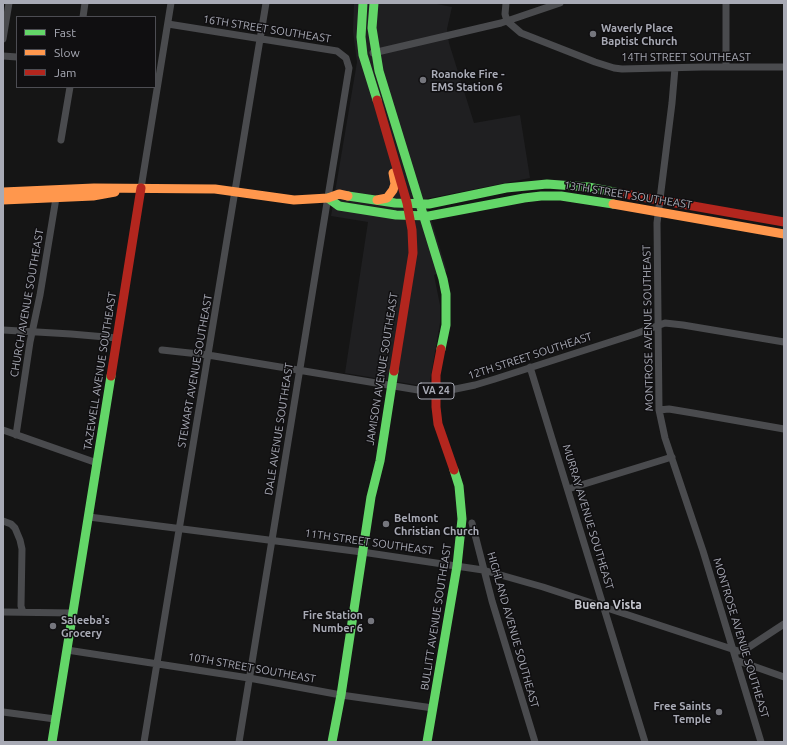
<!DOCTYPE html>
<html>
<head>
<meta charset="utf-8">
<style>
	body { margin:0 }
	#map { position:relative; width:787px; height:745px; overflow:hidden; background:#151515; font-family:Ubuntu,sans-serif }
	canvas { display:block }
	.frame { position:absolute; inset:0; border:4px solid #a8aab5; pointer-events:none }
	.legend { position:absolute; left:16px; top:16px; width:140px; height:72px; box-sizing:border-box; background:#100f11; border:1px solid #4d4d53; margin:0; padding:5px 7px; list-style:none; font-size:12px; color:#a8aab5 }
	.legend li { display:flex; align-items:center; gap:8px; height:20px }
	.legend b { width:20px; border:1px solid #4d4d53 }
</style>
</head>
<body>
<div id="map">
<canvas width="787" height="745"></canvas>
<div class="frame"></div>
<ul class="legend">
<li><b style="height:5px;background:#63d668"></b>Fast</li>
<li><b style="height:5px;background:#ff974d"></b>Slow</li>
<li><b style="height:5px;background:#b3261e"></b>Jam</li>
</ul>
</div>
<script>
const ctx = document.querySelector('canvas').getContext('2d');
ctx.lineJoin = 'round';
function paint(path, color) {
  ctx.fillStyle = color;
  ctx.fill(path, 'evenodd');
}
function toPath(rows) {
  const path = new Path2D();
  for (const r of rows) {
    path.moveTo(r[0], r[1]);
    for (let i = 2; i < r.length; i += 2) path.lineTo(r[i], r[i + 1]);
  }
  return path;
}
function strokePath(path, color, width, dash) {
  ctx.strokeStyle = color;
  ctx.lineWidth = width;
  ctx.lineCap = dash ? 'butt' : 'round';
  ctx.setLineDash(dash || []);
  ctx.stroke(path);
}
function write(font, color, halo, rows, align = 'center') {
  ctx.font = font + ' Ubuntu,sans-serif';
  ctx.lineWidth = 3;
  ctx.setLineDash([]);
  ctx.textBaseline = 'middle';
  ctx.strokeStyle = halo;
  ctx.fillStyle = color;
  for (const [text, x, y, turn = 0] of rows) {
    ctx.save();
    ctx.translate(x, y);
    ctx.rotate((+turn || 0) * Math.PI / 180);
    ctx.textAlign = isNaN(turn) ? turn : align;
    if (halo) ctx.strokeText(text, 0, 0);
    ctx.fillText(text, 0, 0);
    ctx.restore();
  }
}
const built = toPath([
	[354,3,432,3,452,7,447,29,449,43,474,123,520,115,530,178,425,199,447,271,434,275,440,305,440,323,429,387,345,373,368,222,331,216,357,62,353,31]
]);
const street = toPath([
	[506,3,505,14,507,21,521,33,595,62,614,68,622,69,702,67,784,67],
	[83,17,85,3],
	[168,24,337,51,346,58,349,68,239,742],
	[3,39,9,3],
	[373,53,501,23,560,3],
	[3,56,17,57],
	[726,67,726,3],
	[675,68,672,103,657,223,659,410,665,438,703,551,761,742],
	[61,140,70,87],
	[141,188,171,3],
	[3,330,71,334,117,338],
	[162,350,208,355,436,393,475,385,495,379,635,334,665,323,683,325,784,342],
	[530,367,645,742],
	[659,410,669,409,693,413,784,429],
	[3,430,97,463],
	[16,435,30,342,40,295,56,198],
	[568,489,672,457],
	[89,517,362,552,483,570,543,587,738,651,746,649,784,624],
	[3,521,11,524,15,528,20,540,22,549,21,606,23,612],
	[472,523,492,601,535,742],
	[3,612,73,613],
	[67,650,249,678,341,695,433,708],
	[736,660,784,677],
	[3,712,55,719],
	[144,742,266,3]
]);
const fast = toPath([
	[363,3,361,37,363,55,377,100],
	[374,3,372,28,379,71,443,279,446,294,446,325,441,349],
	[348,196,395,203,429,204,506,188,547,184,588,187,619,193],
	[328,198,339,206,396,215,429,216,524,198,541,196,561,196,613,204],
	[52,742,111,376],
	[332,742,341,695,371,497,380,461,394,371],
	[427,742,457,566,462,519,459,486,454,470]
]);
const slow = toPath([
	[3,192,94,188,215,189,294,200,328,198,339,194,348,196],
	[3,200,93,196,115,192],
	[377,200,387,198,393,190,395,184,393,173],
	[613,204,784,234]
]);
const jam = toPath([
	[377,100,407,203,412,230,413,253,394,371],
	[619,193,784,222],
	[441,349,436,375,436,407,438,424,454,470],
	[111,376,141,188]
]);
const markers = [
	[593,34,4,"#75767d"],
	[423,80,4,"#75767d"],
	[386,524,4,"#75767d"],
	[371,621,4,"#75767d"],
	[53,626,4,"#75767d"],
	[719,712,4,"#75767d"]
];
const shields = [
	[436,391,36]
];
const shieldNames = [
	["VA 24",436,391]
];
const poiNames = [
	["Waverly Place",601,28],
	["Baptist Church",601,41],
	["Roanoke Fire -",431,74],
	["EMS Station 6",431,87],
	["Belmont",394,518],
	["Christian Church",394,531],
	["Fire Station",363,615,"right"],
	["Number 6",363,628,"right"],
	["Saleeba's",61,620],
	["Grocery",61,633],
	["Free Saints",711,706,"right"],
	["Temple",711,719,"right"]
];
const streetNames = [
	["16TH STREET SOUTHEAST",267,29,9],
	["14TH STREET SOUTHEAST",686,57],
	["13TH STREET SOUTHEAST",628,195,9],
	["CHURCH AVENUE SOUTHEAST",27,303,-80],
	["MONTROSE AVENUE SOUTHEAST",648,328,-91],
	["12TH STREET SOUTHEAST",530,356,-18],
	["JAMISON AVENUE SOUTHEAST",382,369,-81],
	["TAZEWELL AVENUE SOUTHEAST",100,371,-81],
	["STEWART AVENUE SOUTHEAST",195,371,-80],
	["DALE AVENUE SOUTHEAST",279,429,-81],
	["MURRAY AVENUE SOUTHEAST",588,517,73],
	["11TH STREET SOUTHEAST",369,542,8],
	["BULLITT AVENUE SOUTHEAST",436,617,-81],
	["HIGHLAND AVENUE SOUTHEAST",513,630,74],
	["MONTROSE AVENUE SOUTHEAST",741,638,73],
	["10TH STREET SOUTHEAST",252,668,10]
];
const neighbourhoodNames = [
	["Buena Vista",608,605]
];
paint(built, '#1f1f21');
strokePath(street, '#4a4b4e', 7);
strokePath(fast, '#63d668', 9);
strokePath(slow, '#ff974d', 9);
strokePath(jam, '#b3261e', 9);
for (const [x, y, r, color] of markers) {
  const dot = new Path2D();
  dot.arc(x, y, r, 0, 2 * Math.PI);
  ctx.fillStyle = color;
  ctx.fill(dot);
  strokePath(dot, '#100f11', 1.5);
}
for (const [x, y, w] of shields) {
  const box = new Path2D();
  box.roundRect(x - w / 2, y - 8, w, 16, 3);
  ctx.fillStyle = '#100f11';
  ctx.fill(box);
  strokePath(box, '#a8aab5', 1);
}
write('bold 10px', '#a8aab5', null, shieldNames);
write('bold 11px', '#a8aab5', '#100f11', poiNames, 'left');
write('11px', '#a8aab5', '#100f11', streetNames);
write('bold 12px', '#c8c9d1', '#100f11', neighbourhoodNames);
</script>
</body>
</html>
